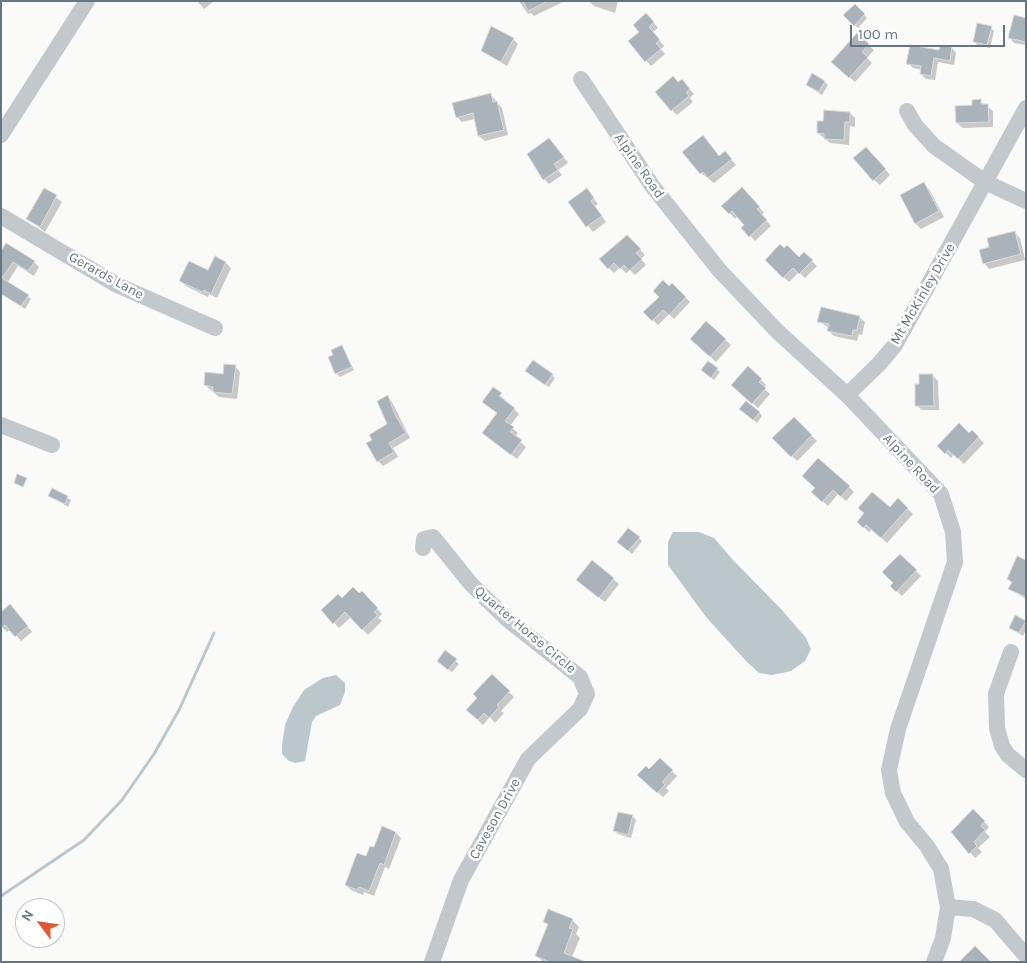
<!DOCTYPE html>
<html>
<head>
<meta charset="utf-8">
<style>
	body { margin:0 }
	#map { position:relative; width:1027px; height:963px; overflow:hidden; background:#fafaf8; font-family:Karla,sans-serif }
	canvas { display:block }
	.frame { position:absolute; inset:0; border:2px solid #657683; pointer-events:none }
	.north { position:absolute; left:15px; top:898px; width:50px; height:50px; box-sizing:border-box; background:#fff; border:1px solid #c1c8cd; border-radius:50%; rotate:301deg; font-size:14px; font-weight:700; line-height:20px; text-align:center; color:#657683 }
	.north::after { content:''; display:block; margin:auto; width:18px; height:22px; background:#e4572e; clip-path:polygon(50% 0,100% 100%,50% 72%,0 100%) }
	.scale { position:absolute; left:850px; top:25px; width:155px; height:22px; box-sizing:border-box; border:2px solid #657683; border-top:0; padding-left:6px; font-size:15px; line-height:18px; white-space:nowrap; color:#657683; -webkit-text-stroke:4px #fff; paint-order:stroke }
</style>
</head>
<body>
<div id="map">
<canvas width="1027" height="963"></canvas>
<div class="frame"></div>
<div class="north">N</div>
<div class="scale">100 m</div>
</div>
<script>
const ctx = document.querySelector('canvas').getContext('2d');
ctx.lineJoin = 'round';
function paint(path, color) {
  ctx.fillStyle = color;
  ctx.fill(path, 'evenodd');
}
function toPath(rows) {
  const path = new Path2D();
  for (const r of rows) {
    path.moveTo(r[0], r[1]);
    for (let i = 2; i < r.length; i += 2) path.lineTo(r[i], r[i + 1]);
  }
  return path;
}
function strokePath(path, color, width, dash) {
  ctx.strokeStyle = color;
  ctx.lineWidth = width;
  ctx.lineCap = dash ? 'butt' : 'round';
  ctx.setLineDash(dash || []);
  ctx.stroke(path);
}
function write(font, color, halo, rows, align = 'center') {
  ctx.font = font + ' Karla,sans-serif';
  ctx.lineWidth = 5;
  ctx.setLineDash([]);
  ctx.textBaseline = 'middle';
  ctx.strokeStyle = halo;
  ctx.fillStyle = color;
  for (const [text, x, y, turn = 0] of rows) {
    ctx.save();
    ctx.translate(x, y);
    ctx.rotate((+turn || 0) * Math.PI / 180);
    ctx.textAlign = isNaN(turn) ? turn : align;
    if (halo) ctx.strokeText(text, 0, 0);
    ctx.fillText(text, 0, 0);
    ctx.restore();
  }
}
const water = toPath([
	[673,532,699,532,714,538,733,560,782,610,806,638,811,649,805,661,791,671,772,675,759,673,746,661,706,617,668,565,668,542],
	[336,675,345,683,345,692,340,705,316,716,312,722,305,761,295,763,289,761,282,754,282,745,285,725,293,707,304,690,323,678]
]);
const shadow = toPath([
	[197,1,213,1,213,2,204,9],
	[519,1,562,1,563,2,534,16,531,13,528,14],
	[589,1,618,1,615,13,594,6],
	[855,5,867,18,858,28,845,15],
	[1026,19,1026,45,1014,43,1009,37],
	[652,20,658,28,653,32,664,46,661,49,665,54,651,66,630,41],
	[991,28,994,31,990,48,977,45,974,41],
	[857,35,874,50,867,58,872,63,855,82,838,67],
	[513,39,518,44,507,66,483,51],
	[952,48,956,53,954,65,938,62,935,80,926,79,921,74,922,70,913,68,908,63],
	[825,82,828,85,822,95,807,85],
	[678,83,687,86,694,94,690,98,693,102,677,115,672,110],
	[491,95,502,108,508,135,485,141,479,136,475,119,462,122,457,117],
	[980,101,993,111,993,127,963,128,957,123],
	[850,113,855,118,855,127,850,126,849,145,830,143,818,133,824,123],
	[708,142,720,157,730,158,736,165,714,183,701,173],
	[554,145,568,163,558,170,562,175,549,184,544,179],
	[866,148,890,175,880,185,874,180],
	[924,184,929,189,944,217,921,229,916,224,902,196],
	[44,189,62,202,45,232,28,219],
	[587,190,598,204,595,206,606,222,593,232,570,202],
	[747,194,764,213,761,215,771,226,755,241,743,228,746,225,738,216,735,219,723,206],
	[1015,233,1020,238,1025,260,989,269,984,263,990,248],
	[627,236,645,255,641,259,646,265,635,275,630,270,626,273,620,267,614,273,601,260],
	[1,252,34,262,39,267,34,276,18,266,7,283,31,299,25,309,3,295],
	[804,253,817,266,805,278,799,272,789,282,766,260,799,259],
	[226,263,231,268,217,298,209,294,208,297,186,286,181,281,209,272],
	[672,285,690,302,674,319,669,314,658,325,645,312],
	[859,317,865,322,862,335,859,334,857,341,834,336,828,330,829,328,819,321],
	[706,323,731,345,716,362,697,344],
	[341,346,354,370,340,377,336,373,335,355],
	[235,366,240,372,237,399,219,397,205,385],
	[717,369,720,372,714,380,706,374],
	[530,374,552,375,555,378,549,387],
	[932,375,938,381,939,410,922,410,916,405,921,385],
	[761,380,766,385,763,388,770,394,758,408,738,390],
	[494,389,519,414,510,426,518,433,515,437,526,447,517,459,489,438,498,414,483,402],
	[388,397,392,402,410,438,393,448,398,457,383,466,378,461,389,425],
	[744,412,759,412,762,416,757,423],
	[794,418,817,441,797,461,774,438],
	[972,431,984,443,964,464,954,454,951,458,939,446],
	[849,487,854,492,846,501,838,494,828,506,812,492],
	[53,490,71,500,68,507,50,496],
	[898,500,913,514,887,543,872,529,869,532,858,522,890,509],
	[639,538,642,541,632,554,622,545],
	[900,555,921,576,902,596,892,586,895,583],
	[1026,561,1026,599,1010,589,1012,584,1008,579],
	[592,562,619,584,605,602,583,585],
	[362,593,382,614,378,618,382,621,368,635,351,617,339,628,322,610],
	[15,611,32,632,21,641,11,629,7,632,1,626],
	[1025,622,1026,630,1023,636,1010,628],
	[445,652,459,664,452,672,441,664],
	[492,676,514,697,501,711,504,713,495,723,490,717,483,725,468,710,478,698],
	[660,760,677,776,666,788,669,791,663,797,639,775,649,771],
	[973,811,989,827,985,832,990,837,978,848,982,852,975,858,952,832],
	[632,816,636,820,631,838,618,834,614,831],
	[383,828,396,833,401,838,389,869,385,867,374,896,364,892,363,895,351,890,346,885,375,849],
	[572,920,579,927,576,934,580,938,572,957,583,962,543,962,536,955,548,926,544,921]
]);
const stream = toPath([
	[1,896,84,840,122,800,154,754,179,710,214,633]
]);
const building = toPath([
	[523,1,548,1,528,11,523,1],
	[855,4,865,14,854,26,843,15,855,4],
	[646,13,654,22,649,27,660,40,656,43,661,49,645,62,628,41,639,32,633,25,646,13],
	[1014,15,1026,18,1026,42,1008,38,1014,15],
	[977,23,992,26,987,45,973,42,977,23],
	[491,26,514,38,501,62,481,51,491,26],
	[857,33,869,44,862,52,868,57,849,78,831,62,857,33],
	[910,45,939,50,940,45,952,47,950,61,934,58,931,76,920,74,921,66,906,64,910,45],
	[812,73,825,81,819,92,806,85,812,73],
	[673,76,678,82,682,79,690,89,686,92,689,96,671,111,655,92,673,76],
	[491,93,493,102,497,101,504,130,478,136,473,113,456,118,452,103,491,93],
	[981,99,981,104,988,104,989,122,956,123,955,106,972,105,972,100,981,99],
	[824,110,850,112,850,122,845,122,844,140,824,139,824,134,817,133,817,121,823,121,824,110],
	[703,135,719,156,725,151,732,159,708,178,703,172,700,174,682,152,703,135],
	[549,138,564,157,554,164,558,170,543,180,527,154,549,138],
	[866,147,886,169,873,181,853,158,866,147],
	[924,182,939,211,915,224,900,195,924,182],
	[742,187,760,207,757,209,767,220,749,237,741,228,744,225,732,211,729,214,721,206,742,187],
	[44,188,57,195,40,227,26,219,44,188],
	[587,188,594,198,591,201,602,216,586,227,568,202,587,188],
	[1015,231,1021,254,983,264,979,250,989,247,987,238,1015,231],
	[627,235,641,249,636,253,642,259,629,271,624,265,620,269,614,263,608,269,599,259,627,235],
	[6,243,35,261,28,271,13,262,2,278,29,295,21,306,1,294,1,251,6,243],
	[780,244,784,248,787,245,799,257,804,252,813,260,799,274,793,268,783,278,765,260,780,244],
	[215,256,226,262,211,294,204,290,202,292,179,281,189,261,208,270,215,256],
	[663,280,669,286,672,283,686,297,669,315,663,310,652,321,643,312,659,297,653,291,663,280],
	[821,307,860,316,857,330,853,330,852,336,827,331,829,324,817,322,821,307],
	[706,321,726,339,710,357,690,339,706,321],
	[342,345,352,367,335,374,328,357,333,355,331,350,342,345],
	[533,360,553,374,545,385,525,371,533,360],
	[708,361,718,368,711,378,701,370,708,361],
	[224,364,236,365,232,394,213,392,213,387,204,385,205,372,223,374,224,364],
	[748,366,762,379,759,382,766,388,752,404,731,385,748,366],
	[919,374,933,374,934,406,915,406,915,384,919,384,919,374],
	[493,387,502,393,499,396,515,408,505,421,514,427,510,432,522,440,511,455,482,433,497,413,482,402,493,387],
	[388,395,395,415,406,433,389,443,394,452,377,462,366,443,372,440,369,435,387,424,377,401,388,395],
	[746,401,760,412,753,420,739,409,746,401],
	[794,417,812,435,791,457,772,438,794,417],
	[959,423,969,433,972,430,979,437,958,459,948,450,945,454,937,446,959,423],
	[818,458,850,486,841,497,833,490,822,502,811,492,815,488,802,476,818,458],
	[17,474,27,478,23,487,14,483,17,474],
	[52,488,68,496,65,504,48,496,52,488],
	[872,492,890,507,898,498,908,508,881,538,866,525,863,528,857,522,864,513,858,508,872,492],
	[628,528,640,537,628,551,617,542,628,528],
	[900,554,917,570,896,592,890,586,893,583,882,572,900,554],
	[1017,556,1026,560,1026,597,1008,589,1012,582,1007,579,1017,556],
	[592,560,614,578,599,598,576,580,592,560],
	[353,587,359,593,362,591,378,608,374,612,378,615,362,630,345,612,333,624,321,610,338,594,342,598,353,587],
	[10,604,28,626,15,637,5,625,1,628,1,612,10,604],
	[1015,615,1026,621,1019,633,1009,628,1015,615],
	[445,650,457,659,448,670,437,661,445,650],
	[492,674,510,691,497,705,499,707,489,718,484,713,478,720,466,710,477,698,473,694,492,674],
	[660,758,673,770,662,782,665,785,657,793,637,775,646,766,649,769,660,758],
	[973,809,985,821,981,826,985,830,974,842,977,846,969,854,951,832,973,809],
	[618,812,633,815,628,835,613,831,618,812],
	[382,826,396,832,384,865,380,863,369,891,359,887,357,890,345,885,357,853,366,856,370,846,374,847,382,826],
	[548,909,573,919,569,928,573,929,564,953,586,962,550,962,535,956,548,924,543,922,548,909],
	[975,946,991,962,959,962,975,946]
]);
const minor = toPath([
	[581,79,653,187,720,271,777,331,847,395,941,494,953,532,955,562,898,729,889,770,893,793,907,822,927,846,941,869,948,907,943,938,934,962],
	[907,111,915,125,934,146,985,182,1026,201],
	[1,135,87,1],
	[1,216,117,285,215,328],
	[847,395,879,364,895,345,1026,108],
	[1,425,52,445],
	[423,548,424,539,433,537,471,584,507,619,580,677,587,694,580,709,528,759,461,880,432,962],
	[1011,652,996,694,997,728,1002,746,1008,755,1026,770],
	[948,907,973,909,995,920,1026,956]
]);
const streetNames = [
	["Alpine Road",639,166,55],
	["Gerards Lane",106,276,29],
	["Mt McKinley Drive",923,294,-60],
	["Alpine Road",911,464,47],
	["Quarter Horse Circle",525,630,40],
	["Caveson Drive",495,819,-61]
];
paint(water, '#bbc7cb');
paint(shadow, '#0003');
strokePath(stream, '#bbc7cb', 3);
paint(building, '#aab3b9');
strokePath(building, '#dcdcda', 1);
strokePath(minor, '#c3c8cc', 16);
write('14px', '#657683', '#fff', streetNames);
</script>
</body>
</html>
